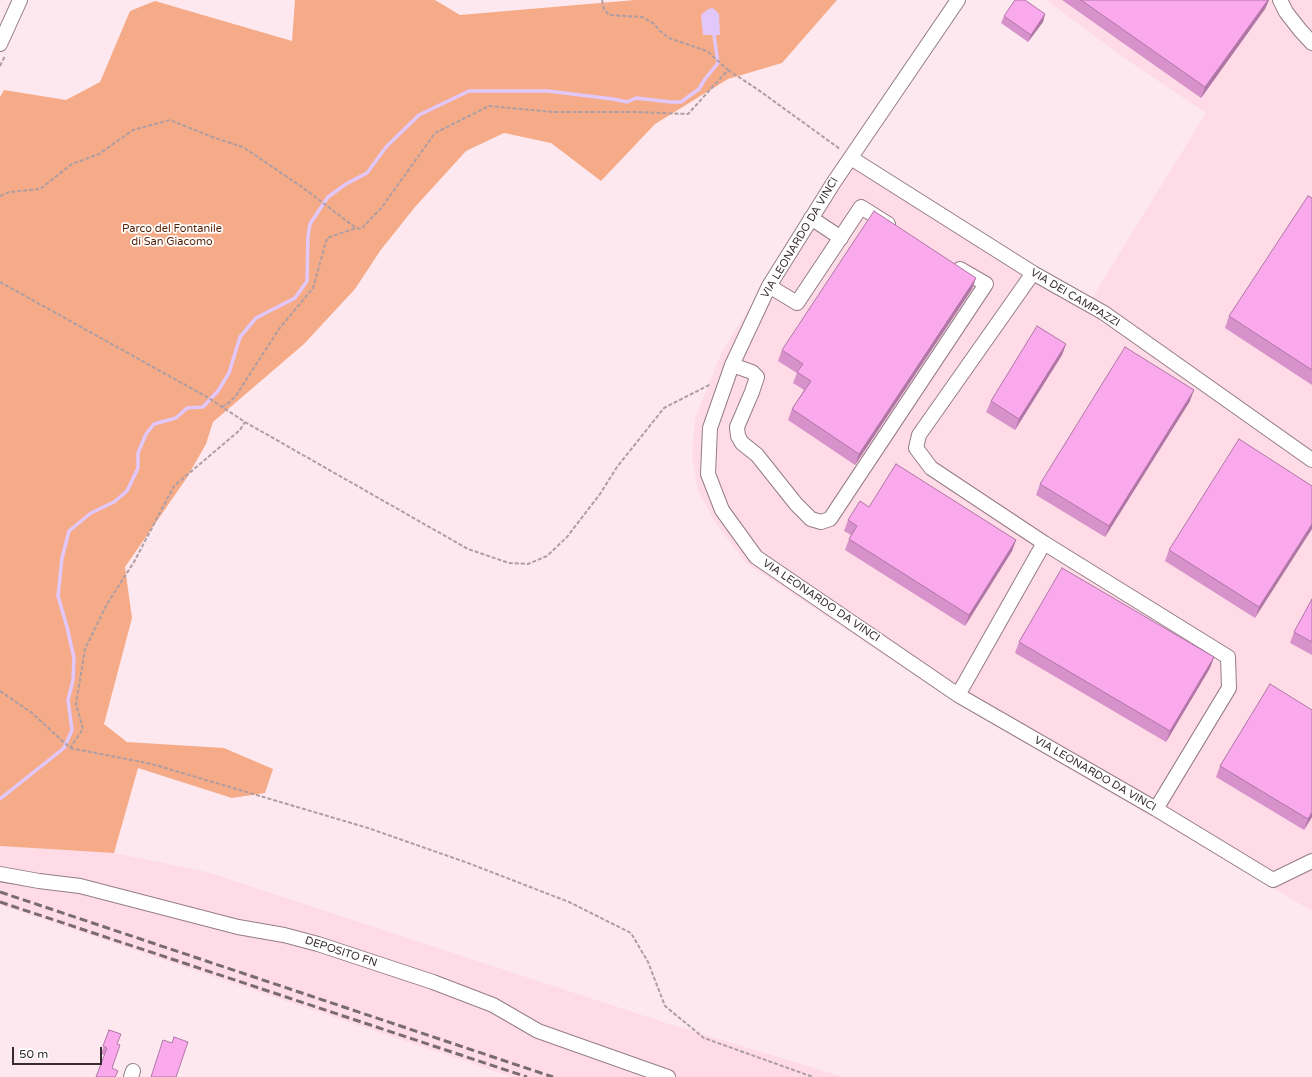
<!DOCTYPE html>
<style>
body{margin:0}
#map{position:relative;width:1312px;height:1077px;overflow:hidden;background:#fee8ef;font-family:"Varela Round",sans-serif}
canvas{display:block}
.scale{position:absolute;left:12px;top:1047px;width:90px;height:18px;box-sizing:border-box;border:2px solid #372d30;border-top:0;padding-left:5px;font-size:12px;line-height:14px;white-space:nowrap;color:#372d30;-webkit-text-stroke:3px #fff;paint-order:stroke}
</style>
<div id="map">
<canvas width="1312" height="1077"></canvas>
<div class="scale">50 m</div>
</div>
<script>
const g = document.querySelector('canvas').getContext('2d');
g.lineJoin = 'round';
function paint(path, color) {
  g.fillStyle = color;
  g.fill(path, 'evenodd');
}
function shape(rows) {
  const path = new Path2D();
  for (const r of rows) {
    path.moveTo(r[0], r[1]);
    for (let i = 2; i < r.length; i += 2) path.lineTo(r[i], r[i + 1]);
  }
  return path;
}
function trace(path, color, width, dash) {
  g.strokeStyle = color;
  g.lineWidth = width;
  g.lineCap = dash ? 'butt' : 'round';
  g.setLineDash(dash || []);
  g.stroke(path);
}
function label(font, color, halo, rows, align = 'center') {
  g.font = font + ' "Varela Round",sans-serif';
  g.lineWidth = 3.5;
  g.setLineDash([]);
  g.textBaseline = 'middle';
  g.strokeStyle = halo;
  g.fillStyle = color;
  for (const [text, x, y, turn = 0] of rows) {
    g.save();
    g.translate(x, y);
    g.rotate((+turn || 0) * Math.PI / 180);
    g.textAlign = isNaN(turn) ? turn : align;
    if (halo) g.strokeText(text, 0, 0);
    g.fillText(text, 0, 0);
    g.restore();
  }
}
paint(shape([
 [1046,0,1312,0,1312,911,947,697,746,563,715,522,698,491,692,457,695,418,722,352,843,158,1092,298,1206,113,1124,58],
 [0,846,114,853,207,872,669,1024,844,1077,512,1077,0,905]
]), '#fedbe6');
paint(shape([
 [295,0,435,0,460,15,635,0,837,0,782,63,728,79,655,124,601,181,551,143,504,133,466,151,415,207,380,251,355,289,304,344,213,422,206,444,186,479,125,567,132,618,104,724,127,742,224,748,273,769,265,793,232,798,138,768,114,853,0,846,0,97,4,90,66,100,100,82,130,11,155,1,292,41]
]), '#f5ab88');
paint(shape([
 [713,8,719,14,720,35,703,35,701,15,708,9]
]), '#e2c7fa');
trace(shape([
 [0,799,64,748,72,730,68,700,73,680,74,658,67,627,58,596,62,558,69,531,91,513,114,502,127,491,138,468,138,453,146,434,154,424,176,418,187,408,203,407,218,391,229,373,240,337,256,318,295,298,307,281,308,236,310,224,328,197,346,184,367,173,386,147,419,115,469,91,548,91,613,99,627,102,636,98,671,102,681,102,699,89,705,79,718,63,714,35]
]), '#e2c7fa', 3.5);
const minor = shape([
 [958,0,834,182,769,286,732,365,710,428,708,474,722,510,756,557,958,695,1156,809,1273,880,1312,861],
 [1280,0,1286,12,1300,30,1312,43],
 [0,44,20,0],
 [851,158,1033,273,1104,313,1312,460],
 [811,218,841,238],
 [1033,273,919,435,916,448,931,468,1044,543],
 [769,286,797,303,861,207,888,224],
 [732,365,752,372,757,377,752,392,737,427,738,436,742,443,757,455,796,504,811,519,821,522,830,519,986,284,960,269],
 [958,695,1044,543,1228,657,1229,688,1156,809],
 [0,874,39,881,80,886,238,927,284,935,318,944,433,982,493,1005,538,1031,668,1077],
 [131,1077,133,1071]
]);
trace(minor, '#957d85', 16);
trace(shape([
 [0,66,5,56],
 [728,70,757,89,840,149],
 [0,196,9,192,40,189,72,164,99,154,133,130,170,120,212,137,243,147,302,187,356,228],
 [0,282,207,397,245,422,468,549,509,563,528,564,547,556,567,537,600,494,617,467,664,408,711,384],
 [222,407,227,404,235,397,279,329,313,288,327,238,356,228,361,229,382,207,435,133,489,106,553,112,635,112,688,114,728,70,707,51,669,38,660,31,653,23,642,17,609,15,604,9,602,0],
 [0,691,32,713,70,748,83,729,76,704,85,649,107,604,134,562,174,486,240,430,245,422],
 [70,748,152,764,368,828,468,863,569,902,631,933,648,962,665,1006,704,1038,813,1077]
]), '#ae9da2', 2, [4, 2]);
trace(minor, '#fff', 14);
trace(shape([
 [0,892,553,1077],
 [0,902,527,1077]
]), '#796b6f', 3, [8, 4]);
paint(shape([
 [1062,0,1269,0,1265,9,1201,98],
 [1045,14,1043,22,1028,42,1001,23,1004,16],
 [1312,198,1312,385,1225,328,1229,316],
 [976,278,972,289,855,465,788,420,792,409,804,390,793,383,797,373,778,361,782,350],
 [1066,344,1062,355,1015,430,986,412,991,401],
 [1190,401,1105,537,1036,495,1040,484],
 [1312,486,1255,618,1165,561,1169,550],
 [869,507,1016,540,1012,551,965,626,845,550,849,539,851,535,844,531,848,520],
 [1312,599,1312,655,1290,643,1294,632],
 [1019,642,1214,657,1210,668,1166,742,1015,653],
 [1312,710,1312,817,1304,830,1216,777,1220,766],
 [109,1030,117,1044,112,1068,104,1055,101,1054]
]), '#d792cb');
paint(shape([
 [1268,0,1269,0,1265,9,1201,98,1205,87],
 [1045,14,1043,22,1028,42,1031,35],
 [976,278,972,289,855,465,859,454],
 [1066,344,1062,355,1015,430,1019,419],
 [1194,390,1190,401,1105,537,1109,526],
 [1312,524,1312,529,1255,618,1259,607],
 [1016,540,1012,551,965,626,969,615],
 [1214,657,1210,668,1166,742,1170,731],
 [1312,812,1312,817,1304,830,1308,819]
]), '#af77a5');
const building = shape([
 [1015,0,1025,0,1045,14,1031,35,1004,16,1015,0],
 [1081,0,1268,0,1205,87,1081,0],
 [1308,196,1312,198,1312,370,1229,316,1308,196],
 [874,211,976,278,859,454,792,409,811,381,797,372,803,364,782,350,874,211],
 [1037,326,1066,344,1019,419,991,401,1037,326],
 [1125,347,1194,390,1109,526,1040,484,1125,347],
 [1239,439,1312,486,1312,524,1259,607,1169,550,1239,439],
 [896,464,1016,540,969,615,849,539,857,526,848,520,860,501,869,507,896,464],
 [1062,568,1214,657,1170,731,1019,642,1062,568],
 [1312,599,1312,642,1294,632,1312,599],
 [1270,684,1312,710,1312,812,1308,819,1220,766,1270,684],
 [109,1030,121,1034,117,1044,120,1045,112,1068,118,1071,115,1077,96,1077,107,1048,103,1046,109,1030],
 [174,1037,188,1042,176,1077,151,1077,163,1040,172,1043,174,1037]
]);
paint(building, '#faaaec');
trace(building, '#af77a5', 1);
label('11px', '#561e00', '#fff', [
 ["Parco del Fontanile",172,229],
 ["di San Giacomo",172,242]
]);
label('11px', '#372d30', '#fff', [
 ["VIA LEONARDO DA VINCI",800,238,-59],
 ["VIA DEI CAMPAZZI",1075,298,31],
 ["VIA LEONARDO DA VINCI",821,601,34],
 ["VIA LEONARDO DA VINCI",1095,774,30],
 ["DEPOSITO FN",341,952,18]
]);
</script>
